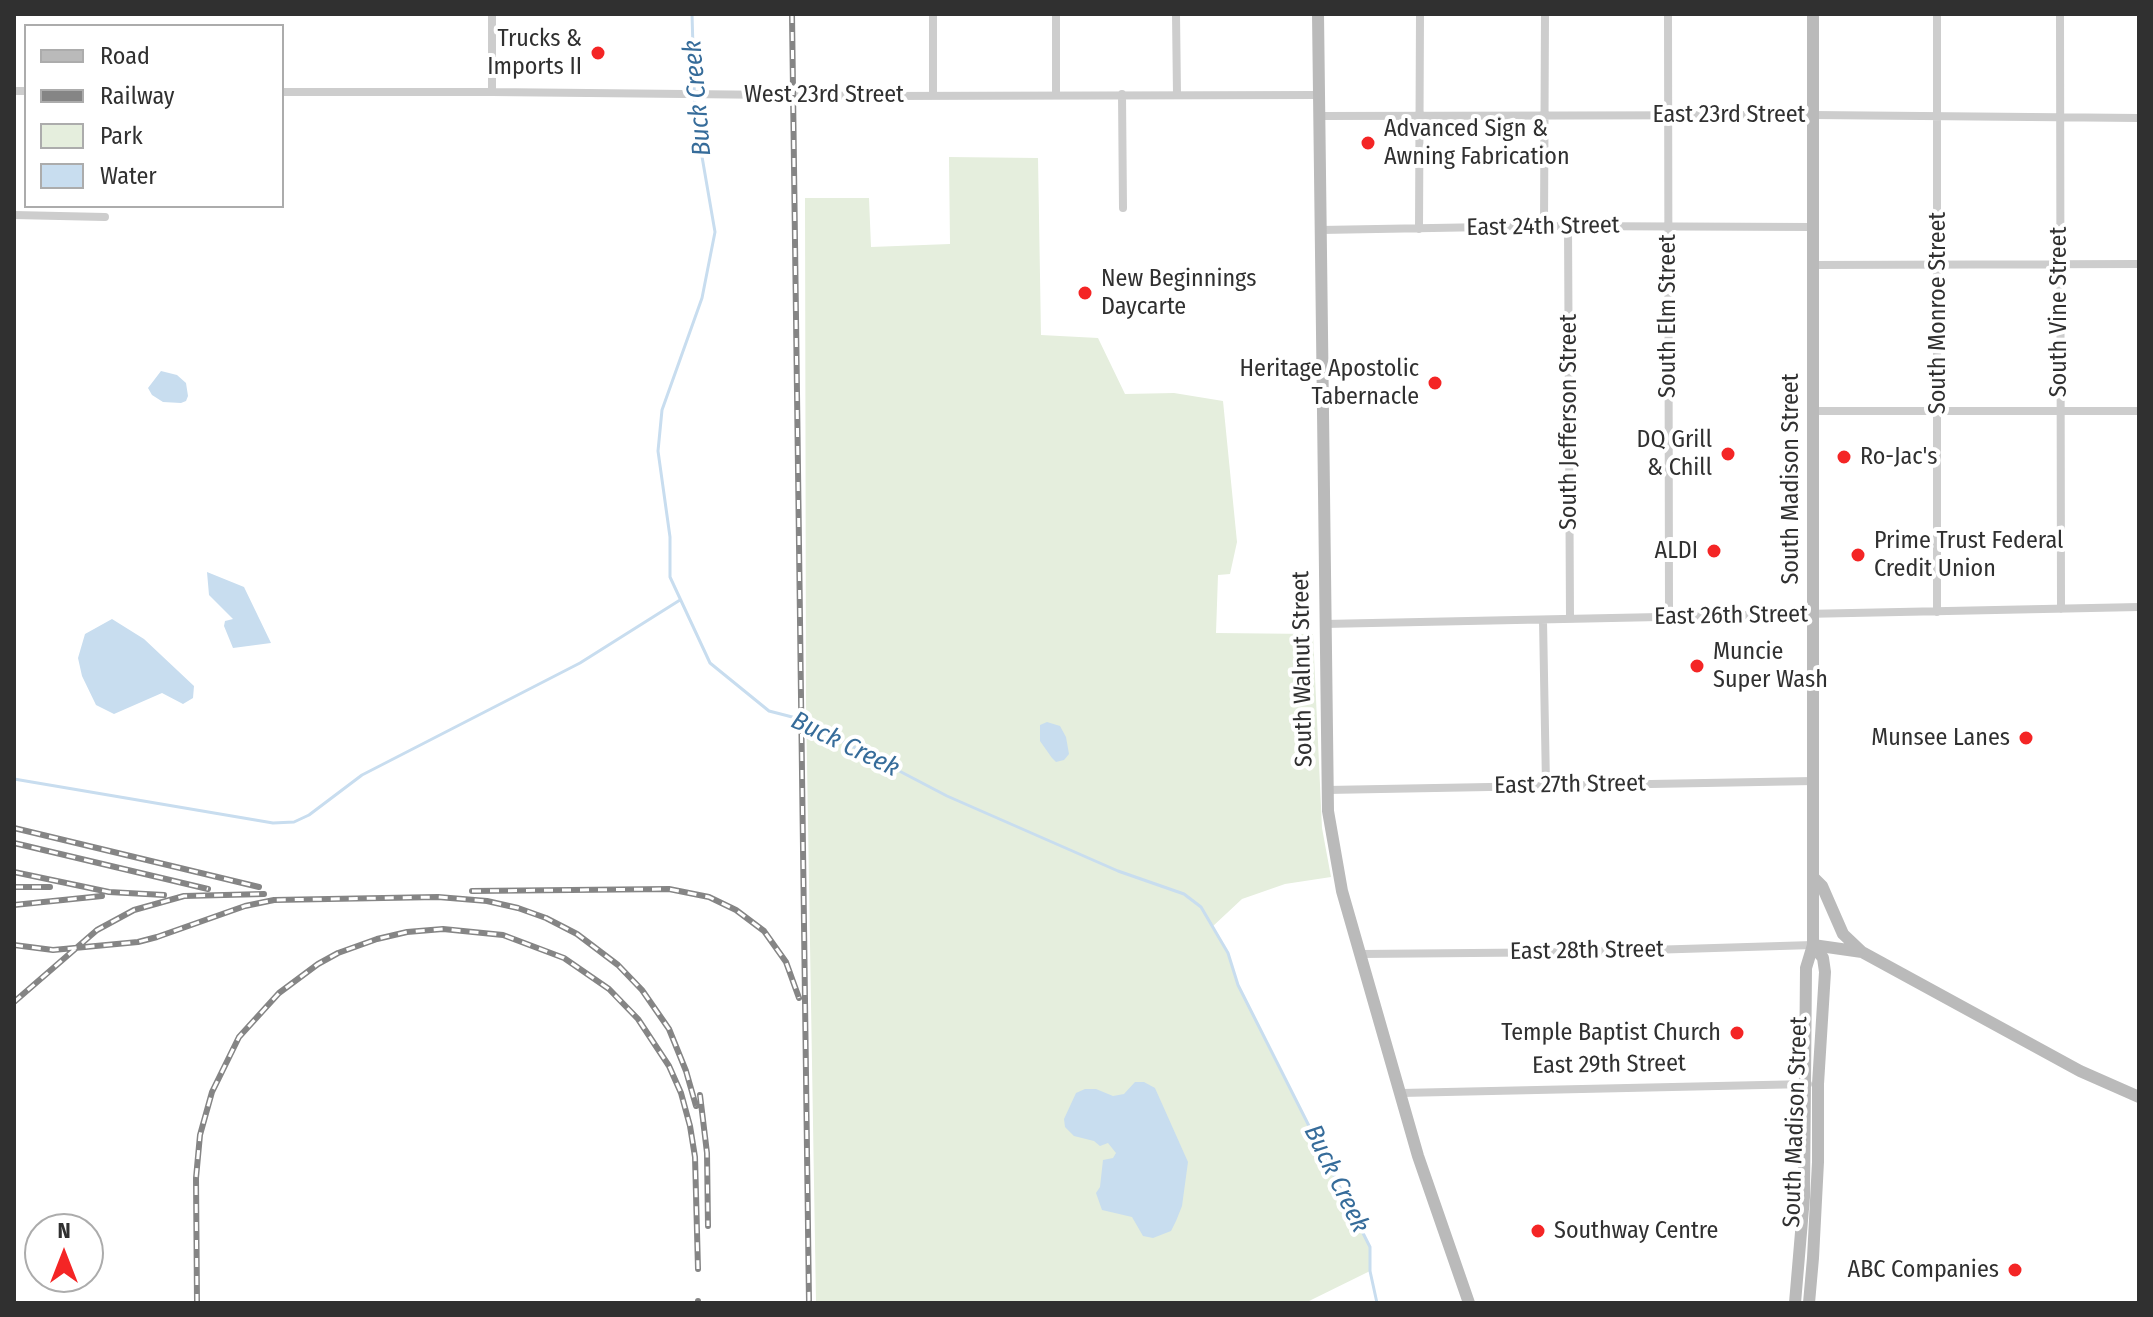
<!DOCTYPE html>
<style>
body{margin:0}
#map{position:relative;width:2153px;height:1317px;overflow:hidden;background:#fff;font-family:"Fira Sans Condensed",sans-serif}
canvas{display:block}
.frame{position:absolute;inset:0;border:16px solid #303030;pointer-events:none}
.legend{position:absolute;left:24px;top:24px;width:260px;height:184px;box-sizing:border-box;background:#fff;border:2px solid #acacac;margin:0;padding:10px 14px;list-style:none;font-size:24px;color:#303030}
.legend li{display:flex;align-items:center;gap:16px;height:40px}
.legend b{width:40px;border:2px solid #acacac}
.north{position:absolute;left:24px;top:1213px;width:80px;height:80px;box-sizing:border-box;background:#fff;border:2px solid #acacac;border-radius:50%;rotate:0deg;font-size:22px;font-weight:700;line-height:32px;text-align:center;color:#303030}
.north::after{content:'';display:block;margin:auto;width:28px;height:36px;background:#f42525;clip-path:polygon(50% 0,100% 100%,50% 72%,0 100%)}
</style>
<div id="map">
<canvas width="2153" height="1317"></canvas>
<div class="frame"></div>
<ul class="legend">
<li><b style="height:10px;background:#bababa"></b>Road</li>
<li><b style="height:10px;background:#858585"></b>Railway</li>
<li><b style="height:22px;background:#e5eedd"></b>Park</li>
<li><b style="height:22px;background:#c8ddef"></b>Water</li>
</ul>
<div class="north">N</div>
</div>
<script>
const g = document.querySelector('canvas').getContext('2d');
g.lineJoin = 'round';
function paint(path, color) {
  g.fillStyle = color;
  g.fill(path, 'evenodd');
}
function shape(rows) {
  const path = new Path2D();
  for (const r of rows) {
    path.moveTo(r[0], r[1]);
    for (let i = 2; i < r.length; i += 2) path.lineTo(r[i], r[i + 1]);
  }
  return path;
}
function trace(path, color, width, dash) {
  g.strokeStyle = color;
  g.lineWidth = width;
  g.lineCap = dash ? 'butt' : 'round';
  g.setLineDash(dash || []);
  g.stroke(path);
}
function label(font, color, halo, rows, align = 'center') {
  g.font = font + ' "Fira Sans Condensed",sans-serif';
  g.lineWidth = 8;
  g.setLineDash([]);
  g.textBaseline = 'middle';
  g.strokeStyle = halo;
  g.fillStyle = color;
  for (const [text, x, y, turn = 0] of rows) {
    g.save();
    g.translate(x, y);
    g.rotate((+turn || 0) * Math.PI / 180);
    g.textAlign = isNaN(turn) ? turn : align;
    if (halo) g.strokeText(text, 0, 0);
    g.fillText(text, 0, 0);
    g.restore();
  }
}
paint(shape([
 [949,157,1038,158,1041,335,1098,338,1125,394,1174,393,1223,401,1237,542,1230,574,1218,575,1216,633,1313,634,1322,828,1331,877,1285,884,1242,899,1212,927,1228,953,1238,985,1370,1247,1370,1271,1305,1303,816,1303,806,703,805,198,869,198,871,247,950,244]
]), '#e5eedd');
paint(shape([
 [161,371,177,375,186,383,188,396,186,401,181,403,163,402,152,395,148,388],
 [207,572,244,587,271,643,233,648,224,626,225,621,233,619,209,595],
 [112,619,144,639,194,686,193,698,183,704,162,693,114,714,96,705,82,676,78,658,85,634],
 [1047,722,1060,726,1066,737,1069,754,1064,760,1056,762,1052,758,1040,741,1040,725],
 [1135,1082,1144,1082,1155,1088,1188,1162,1182,1206,1176,1221,1171,1231,1153,1238,1143,1236,1132,1217,1102,1210,1096,1193,1100,1187,1103,1160,1113,1158,1116,1153,1108,1143,1100,1146,1094,1141,1074,1136,1065,1127,1064,1119,1076,1093,1085,1089,1096,1089,1113,1096,1124,1094]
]), '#c8ddef');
trace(shape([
 [692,14,695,116,715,232,702,298,662,410,658,451,670,537,670,577,710,663,769,711,800,719,947,796,1118,871,1184,894,1201,907,1228,953,1238,985,1370,1247,1370,1271,1377,1303],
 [14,779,273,823,294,822,309,815,362,775,580,663,680,600]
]), '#c8ddef', 3);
trace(shape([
 [492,14,492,92],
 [1176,14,1177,95],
 [1668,14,1669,617],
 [1937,14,1937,612],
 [2060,14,2061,609],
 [14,91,26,91],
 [282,92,492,92,876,96,1319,95],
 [1122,94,1123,208],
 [933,95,933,14],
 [1056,95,1056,14],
 [1320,116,1813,115,2139,118],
 [14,215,105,217],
 [1544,226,1545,14],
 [1568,226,1570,619],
 [1419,229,1420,14],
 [1321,230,1544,226,1813,227],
 [1813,265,2139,264],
 [1812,411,2139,411],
 [1543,620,1546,785],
 [1324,624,2139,607],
 [1327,790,1813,781],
 [1361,954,1583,952,1813,945],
 [1401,1093,1808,1084]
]), '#cdcdcd', 8);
trace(shape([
 [1318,14,1328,811,1342,891,1418,1156,1469,1303],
 [1813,877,1822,886,1843,934,1862,952],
 [1813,945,1862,952,2080,1071,2139,1097],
 [1795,1303,1804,1197,1806,968,1813,945,1813,14],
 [1809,1303,1813,1258,1818,1162,1818,1084,1825,972,1823,958,1813,945]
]), '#bababa', 12);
const rail = shape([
 [792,14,809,1303],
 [14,828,259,887],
 [14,843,208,889],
 [14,872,109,892,164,895],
 [14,887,50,887],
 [472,891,669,889,709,897,736,910,764,931,786,962,799,998],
 [14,905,102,896],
 [14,945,53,950,138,942,157,937,245,906,274,900,438,897,487,901,518,908,546,918,577,934,618,965,642,990,669,1029,686,1071,696,1106],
 [14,1002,97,930,134,910,184,896,264,894],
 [700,1095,707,1153,708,1226],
 [197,1303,196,1178,200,1135,212,1092,239,1037,279,993,318,964,338,953,377,939,407,932,443,929,503,935,564,958,609,989,638,1019,669,1066,681,1093,690,1126,695,1157,698,1269],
 [698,1303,698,1301]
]);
trace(rail, '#858585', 6);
trace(rail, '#fff', 3, [9]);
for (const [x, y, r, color] of [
 [598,53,8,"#f42525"],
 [1368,143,8,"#f42525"],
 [1085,293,8,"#f42525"],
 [1435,383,8,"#f42525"],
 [1728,454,8,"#f42525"],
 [1844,457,8,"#f42525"],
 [1714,551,8,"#f42525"],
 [1858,555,8,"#f42525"],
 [1697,666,8,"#f42525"],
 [2026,738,8,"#f42525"],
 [1737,1033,8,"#f42525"],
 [1538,1231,8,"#f42525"],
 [2015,1270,8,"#f42525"]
]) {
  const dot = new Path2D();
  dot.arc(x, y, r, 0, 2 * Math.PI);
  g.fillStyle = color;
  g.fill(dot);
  trace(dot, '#fff', 3);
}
label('24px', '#303030', '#fff', [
 ["Trucks &",582,39],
 ["Imports II",582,67],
 ["Advanced Sign &",1384,129,"left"],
 ["Awning Fabrication",1384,157,"left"],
 ["New Beginnings",1101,279,"left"],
 ["Daycarte",1101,307,"left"],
 ["Heritage Apostolic",1419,369],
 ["Tabernacle",1419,397],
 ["DQ Grill",1712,440],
 ["& Chill",1712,468],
 ["Ro-Jac's",1860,457,"left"],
 ["Prime Trust Federal",1874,541,"left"],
 ["Credit Union",1874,569,"left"],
 ["ALDI",1698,551],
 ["Muncie",1713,652,"left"],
 ["Super Wash",1713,680,"left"],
 ["Munsee Lanes",2010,738],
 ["Temple Baptist Church",1721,1033],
 ["Southway Centre",1554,1231,"left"],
 ["ABC Companies",1999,1270]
], 'right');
label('24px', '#303030', '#fff', [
 ["West 23rd Street",824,95],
 ["East 23rd Street",1729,115],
 ["East 24th Street",1543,227,-1],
 ["South Vine Street",2059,312,-90],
 ["South Monroe Street",1938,313,-90],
 ["South Elm Street",1668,316,-90],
 ["South Jefferson Street",1569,422,-90],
 ["South Madison Street",1791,479,-90],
 ["East 26th Street",1731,616,-1],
 ["South Walnut Street",1303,669,-91],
 ["East 27th Street",1570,785,-1],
 ["East 28th Street",1587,951,-1],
 ["East 29th Street",1609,1065,-1],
 ["South Madison Street",1796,1122,-88]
]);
label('italic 26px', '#366c9a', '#fff', [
 ["Buck Creek",698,98,-95],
 ["Buck Creek",845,745,26],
 ["Buck Creek",1336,1179,64]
]);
</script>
